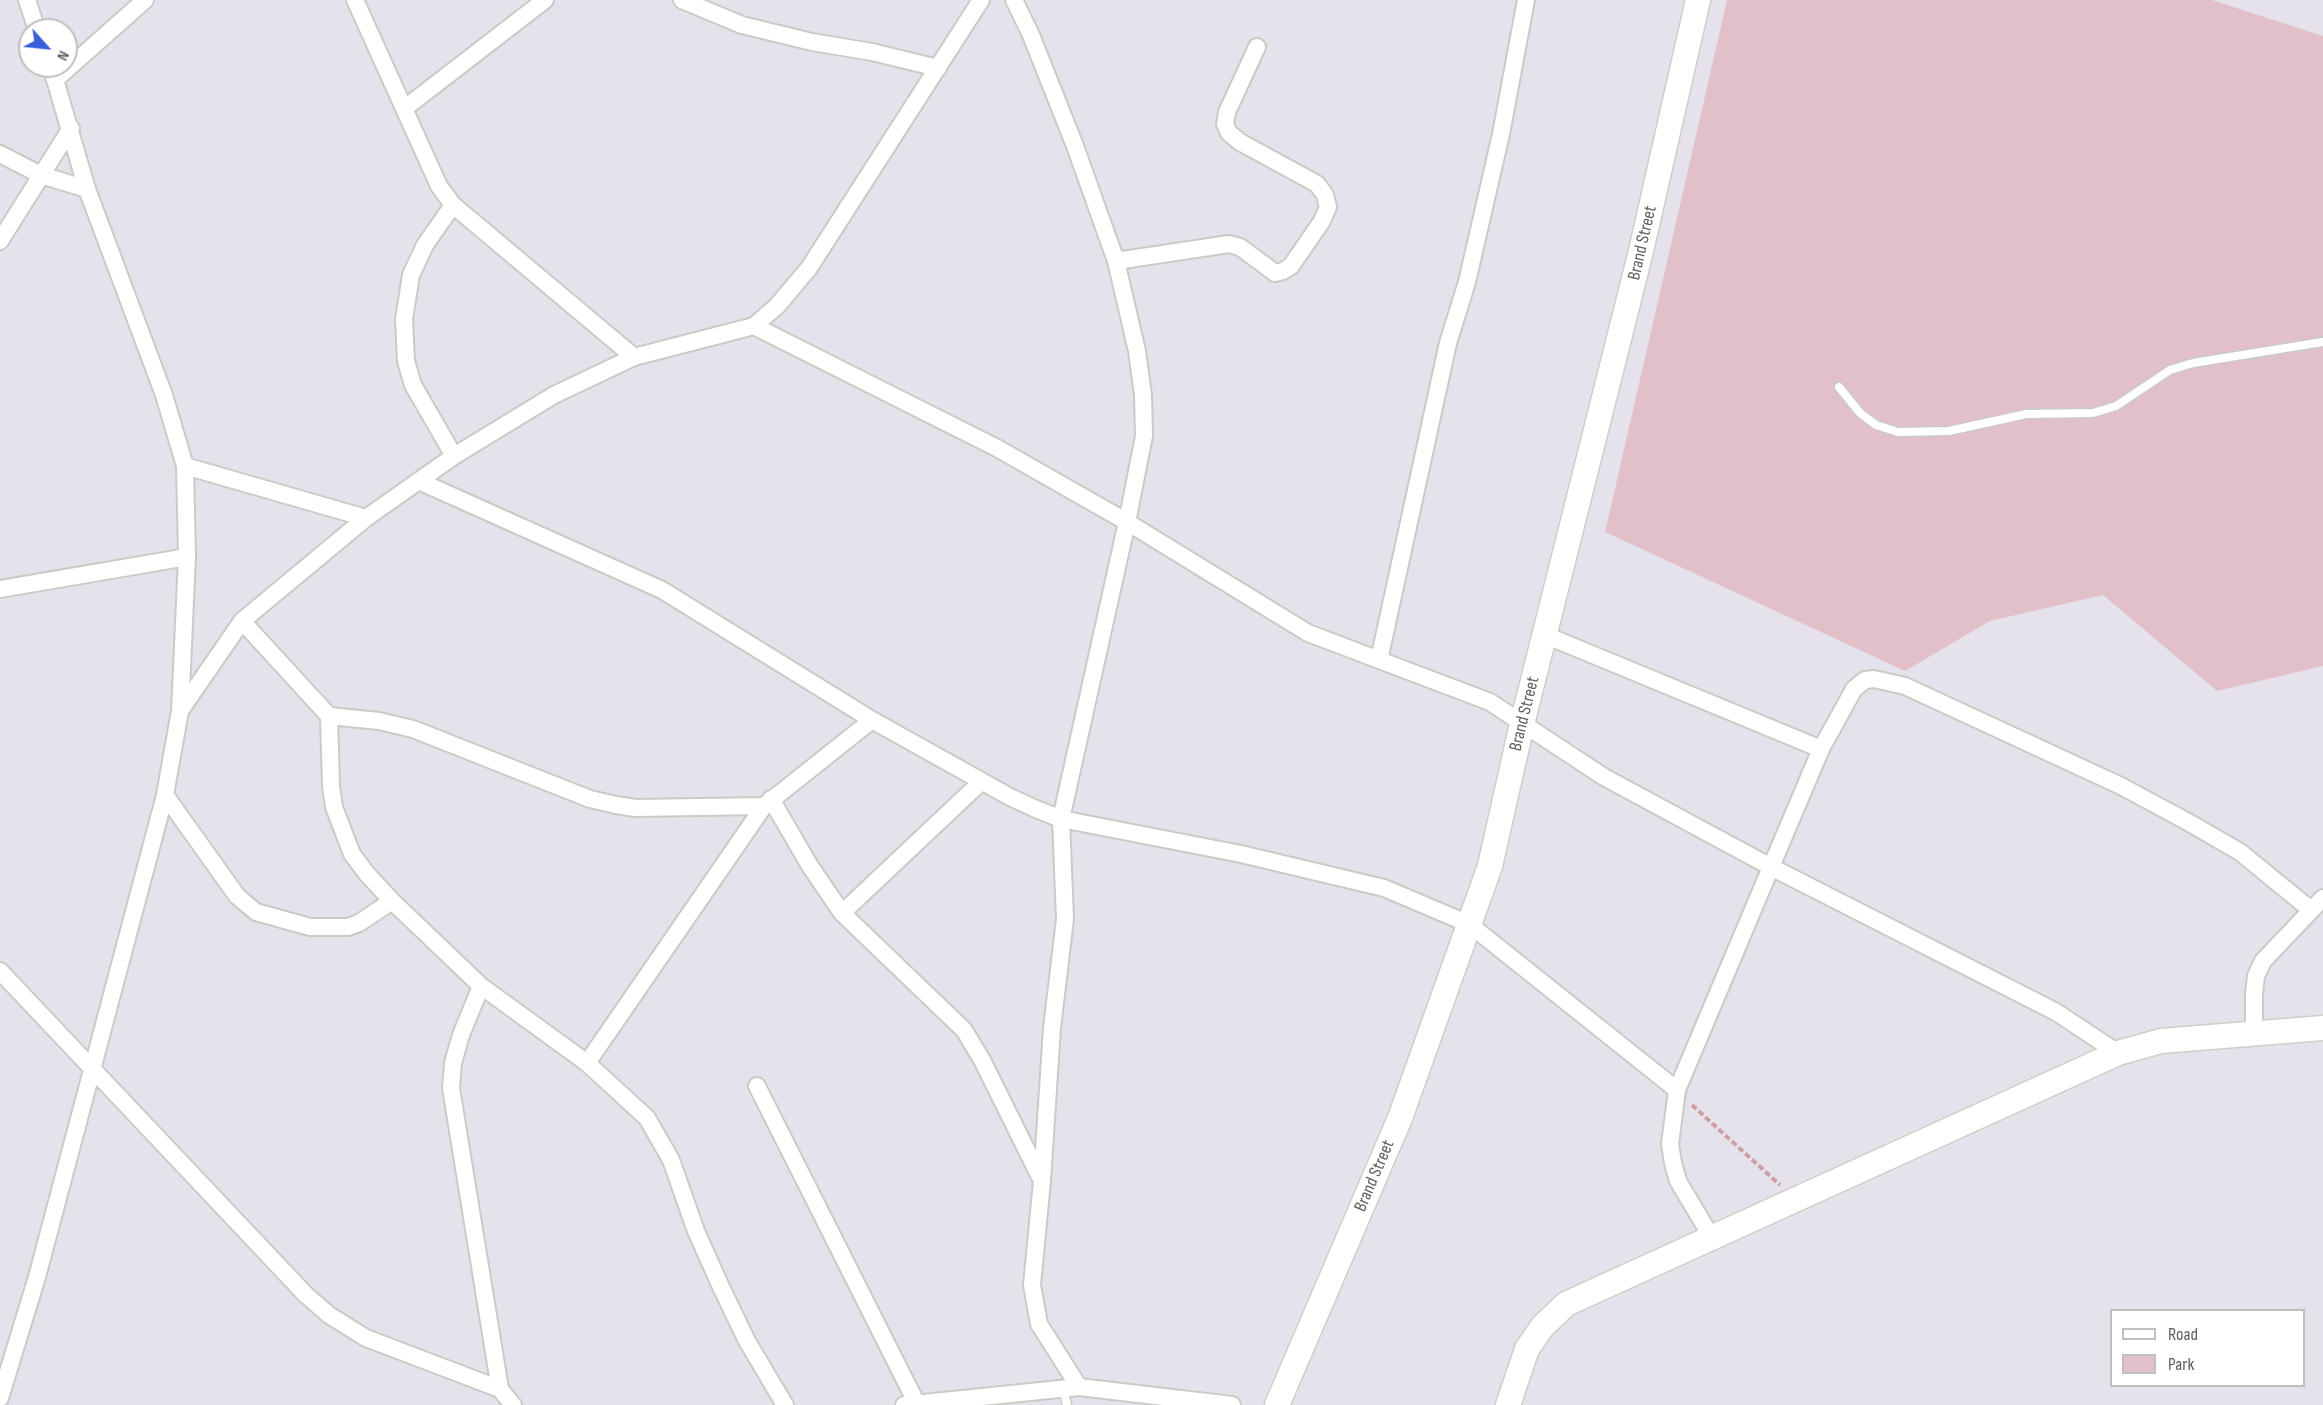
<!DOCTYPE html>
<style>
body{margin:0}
#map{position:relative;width:2323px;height:1405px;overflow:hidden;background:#e6e2ec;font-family:"Sofia Sans Condensed",sans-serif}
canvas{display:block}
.legend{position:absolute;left:2110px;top:1309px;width:195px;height:78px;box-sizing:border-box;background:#fff;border:2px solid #bfc0bd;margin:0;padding:8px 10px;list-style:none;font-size:18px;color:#60615a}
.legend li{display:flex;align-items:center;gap:12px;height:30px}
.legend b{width:30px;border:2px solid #bfc0bd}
.north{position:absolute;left:18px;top:18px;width:60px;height:60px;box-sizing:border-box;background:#fff;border:2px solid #bfc0bd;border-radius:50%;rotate:117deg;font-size:16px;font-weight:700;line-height:24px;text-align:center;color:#60615a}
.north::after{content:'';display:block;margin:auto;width:21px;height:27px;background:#3860db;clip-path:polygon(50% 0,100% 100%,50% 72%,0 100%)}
</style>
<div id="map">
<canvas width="2323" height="1405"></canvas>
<ul class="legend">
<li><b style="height:8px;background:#fff"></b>Road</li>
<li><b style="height:16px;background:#e2c0ca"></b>Park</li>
</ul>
<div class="north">N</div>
</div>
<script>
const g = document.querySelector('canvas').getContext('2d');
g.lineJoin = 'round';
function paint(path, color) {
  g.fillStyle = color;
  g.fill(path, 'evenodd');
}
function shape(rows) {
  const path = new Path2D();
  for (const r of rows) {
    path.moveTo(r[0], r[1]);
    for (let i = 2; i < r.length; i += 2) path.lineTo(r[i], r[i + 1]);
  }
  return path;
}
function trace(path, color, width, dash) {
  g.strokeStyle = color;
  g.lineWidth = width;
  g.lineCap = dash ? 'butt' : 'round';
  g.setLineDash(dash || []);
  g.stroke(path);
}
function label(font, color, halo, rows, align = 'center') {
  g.font = font + ' "Sofia Sans Condensed",sans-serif';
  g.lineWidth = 5;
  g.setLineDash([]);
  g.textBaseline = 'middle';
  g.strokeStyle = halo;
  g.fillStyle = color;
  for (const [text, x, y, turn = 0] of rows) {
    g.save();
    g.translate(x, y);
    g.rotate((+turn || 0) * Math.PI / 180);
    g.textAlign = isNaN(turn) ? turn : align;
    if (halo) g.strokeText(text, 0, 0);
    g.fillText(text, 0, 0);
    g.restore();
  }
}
paint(shape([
 [1727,0,2212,0,2323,36,2323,666,2217,691,2103,595,1990,621,1905,671,1605,532]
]), '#e2c0ca');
const lane = shape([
 [1839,387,1860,413,1876,425,1898,432,1949,431,2026,414,2093,413,2116,406,2170,370,2193,363,2323,342],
 [1063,1388,1067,1405]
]);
const street = shape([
 [27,0,37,30],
 [355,0,439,186,453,205,634,357],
 [682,0,742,25,812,42,872,52,938,68],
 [1014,0,1031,35,1075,146,1116,261,1137,351,1143,395,1144,436,1127,522,1061,819,1065,919,1052,1028,1042,1181,1032,1285,1039,1324,1079,1387],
 [56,79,145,0],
 [405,108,545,0],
 [0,154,41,175,87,189],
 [453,205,425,245,411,275,404,319,406,361,413,385,454,456],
 [0,241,71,128],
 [1116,261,1229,244,1240,247,1275,273,1283,271,1291,266,1322,221,1328,207,1325,195,1317,184,1240,142,1229,133,1225,124,1227,112,1257,47],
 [754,326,997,448,1127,522,1308,633,1490,702,1604,777,1771,867,1821,749],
 [185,466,366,518],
 [421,482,662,590,872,720,1010,797,1036,809,1061,819,1241,854,1384,888,1469,924,1677,1090,1670,1144,1673,1163,1678,1181,1712,1238],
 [0,589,187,557],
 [242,621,329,716,331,786,334,807,352,854,367,874,392,901,481,986,461,1035,453,1063,451,1088,500,1389],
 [1545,635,1821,749,1854,689,1865,680,1874,679,1905,686,2121,786,2188,822,2240,852,2311,910],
 [1379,660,1448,343,1467,282,1501,134,1526,0],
 [182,708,242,621,366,518,454,456,554,395,634,357,754,326,777,306,809,268,981,0],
 [329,716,379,721,413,729,590,799,616,805,635,808,764,806],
 [165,795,237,896,256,912,310,927,348,927,359,923,392,901],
 [771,799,810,866,842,913,964,1030,982,1060,1042,1181],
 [842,913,981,782],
 [0,971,306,1295,329,1315,366,1338,500,1389,513,1405],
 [481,986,587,1063,647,1118,671,1160,696,1231,721,1287,747,1341,785,1405],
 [2254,1033,2254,994,2256,976,2263,961,2323,898],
 [587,1063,764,806,872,720],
 [757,1086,917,1404],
 [1677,1090,1771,867,2056,1012,2118,1053],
 [0,1398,37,1277,165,795,180,711,187,557,185,466,164,395,87,189,51,66],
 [904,1405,1079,1387,1232,1405]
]);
const secondary = shape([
 [1277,1405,1400,1118,1490,866,1522,724,1641,251,1698,0],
 [1508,1405,1527,1349,1542,1327,1566,1304,2118,1053,2161,1041,2323,1028]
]);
trace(lane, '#cacbc5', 11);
trace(street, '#cacbc5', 20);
trace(secondary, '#cdcfc7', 27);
trace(shape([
 [1692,1105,1780,1185]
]), '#cda1a4', 4, [6, 3]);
trace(lane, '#fff', 8);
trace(street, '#fff', 16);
trace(secondary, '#fff', 24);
label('18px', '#60615a', '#fff', [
 ["Brand Street",1643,243,-77],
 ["Brand Street",1525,714,-76],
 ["Brand Street",1375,1176,-67]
]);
</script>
